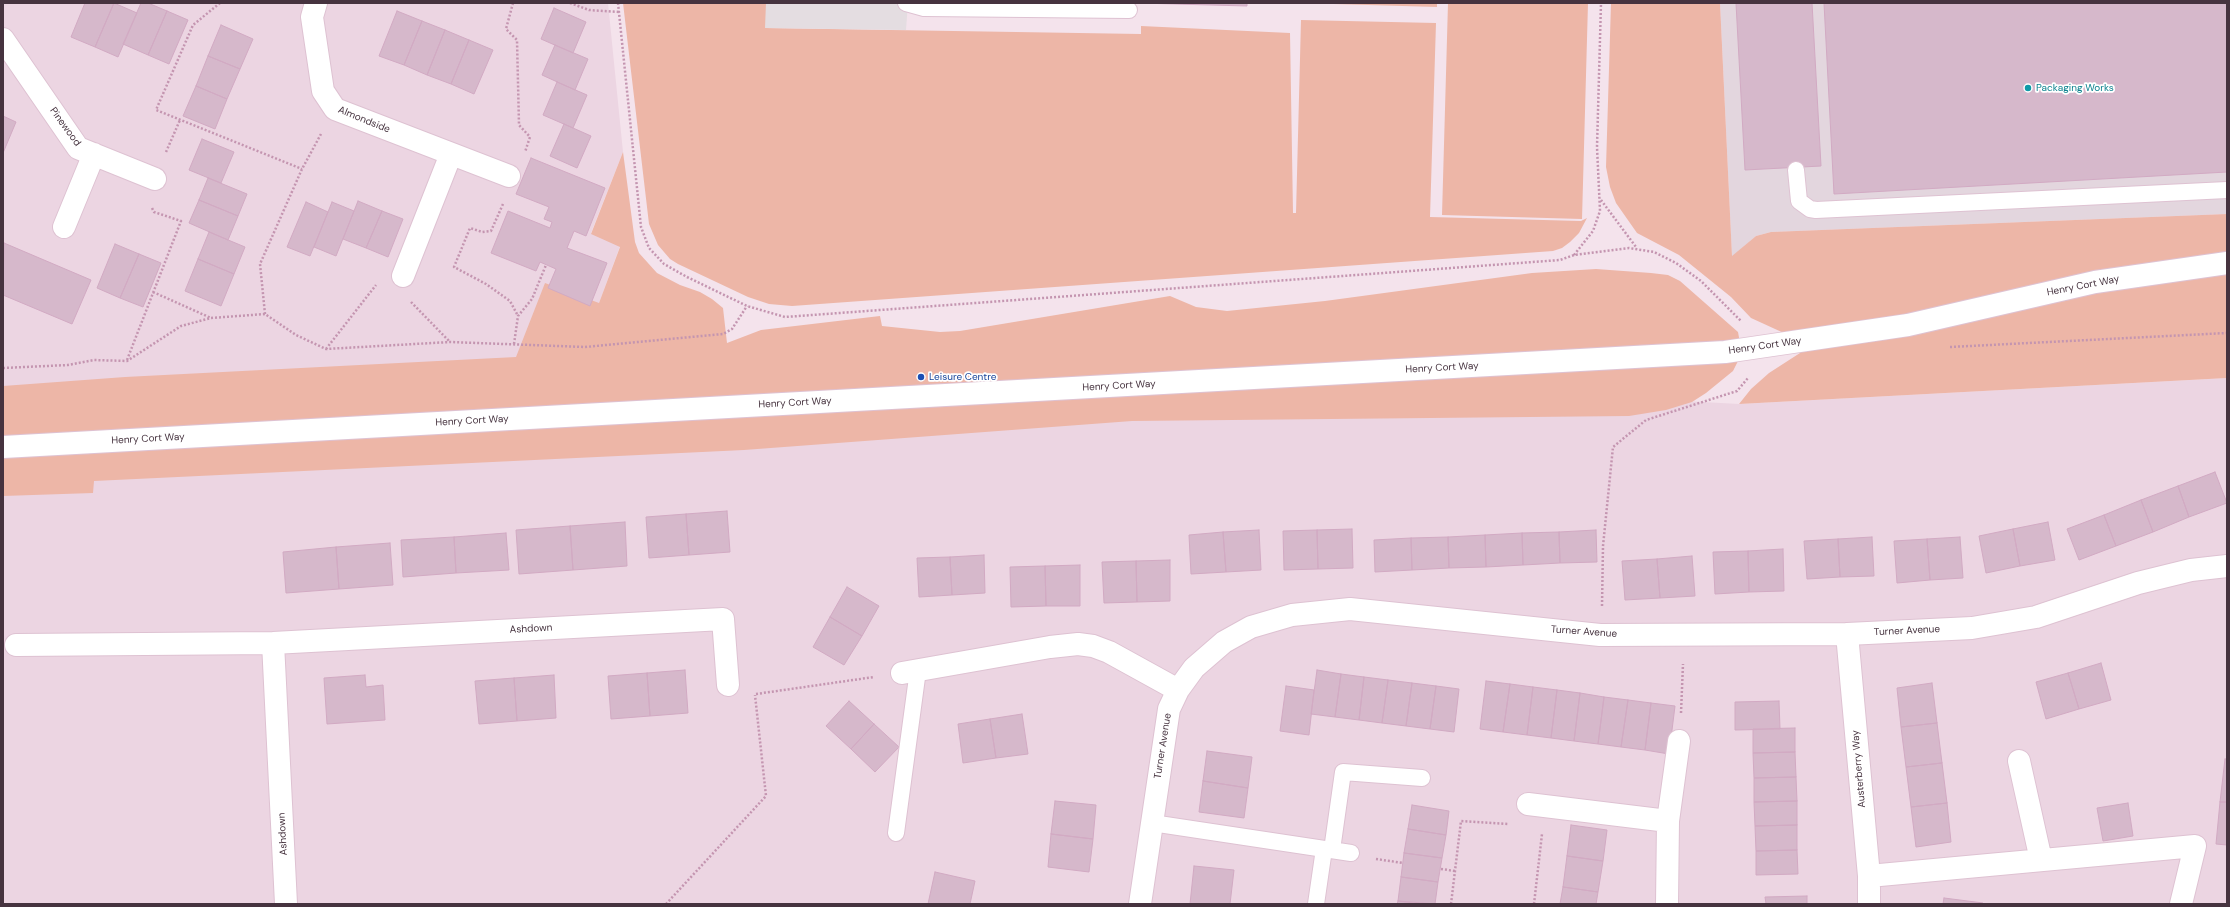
<!DOCTYPE html>
<style>
body{margin:0}
#map{position:relative;width:2230px;height:907px;overflow:hidden;background:#f4e3ec;font-family:"DM Sans",sans-serif}
canvas{display:block}
.frame{position:absolute;inset:0;border:4px solid #46333f;pointer-events:none}
</style>
<div id="map">
<canvas width="2230" height="907"></canvas>
<div class="frame"></div>
</div>
<script>
const g = document.querySelector('canvas').getContext('2d');
g.lineJoin = 'round';
function paint(path, color) {
  g.fillStyle = color;
  g.fill(path, 'evenodd');
}
function shape(rows) {
  const path = new Path2D();
  for (const r of rows) {
    path.moveTo(r[0], r[1]);
    for (let i = 2; i < r.length; i += 2) path.lineTo(r[i], r[i + 1]);
  }
  return path;
}
function trace(path, color, width, dash) {
  g.strokeStyle = color;
  g.lineWidth = width;
  g.lineCap = dash ? 'butt' : 'round';
  g.setLineDash(dash || []);
  g.stroke(path);
}
function label(font, color, halo, rows, align = 'center') {
  g.font = font + ' "DM Sans",sans-serif';
  g.lineWidth = 3.5;
  g.setLineDash([]);
  g.textBaseline = 'middle';
  g.strokeStyle = halo;
  g.fillStyle = color;
  for (const [text, x, y, turn = 0] of rows) {
    g.save();
    g.translate(x, y);
    g.rotate((+turn || 0) * Math.PI / 180);
    g.textAlign = isNaN(turn) ? turn : align;
    if (halo) g.strokeText(text, 0, 0);
    g.fillText(text, 0, 0);
    g.restore();
  }
}
paint(shape([
 [3,3,608,3,623,152,591,233,620,246,599,303,736,351,1176,373,1739,404,2227,378,2227,904,3,904]
]), '#ecd5e2');
paint(shape([
 [1720,3,2227,3,2227,214,1771,232,1756,236,1732,257]
]), '#e3d6de');
paint(shape([
 [623,3,766,3,766,28,1141,34,1141,26,1290,33,1293,213,1296,213,1301,20,1436,23,1430,217,1581,221,1587,218,1579,233,1570,242,1562,248,1553,251,792,306,769,304,748,297,678,264,670,259,658,245,649,224],
 [1299,3,1437,3,1437,7],
 [1448,3,1588,3,1582,219,1442,215],
 [1611,3,1720,3,1732,256,1756,236,1771,232,2227,214,2227,378,1739,404,1751,389,1769,373,1800,353,1806,339,1786,334,1751,318,1731,297,1679,255,1637,233,1616,203,1610,187,1606,167],
 [623,152,635,242,639,253,657,273,680,285,700,292,712,299,723,308,727,343,761,330,880,316,882,326,940,332,960,331,1170,296,1196,307,1227,311,1325,301,1532,273,1596,269,1651,273,1668,275,1680,281,1738,332,1740,343,1739,359,1733,371,1706,393,1692,402,1666,410,1629,416,1132,421,744,450,94,481,93,493,3,496,3,386,125,377,516,357,545,283,599,303,620,247,591,234]
]), '#edb6a7');
paint(shape([
 [766,3,908,3,906,30,765,28]
]), '#e4dde1');
const building = shape([
 [85,3,114,3,95,47,71,37,85,3],
 [114,3,137,13,118,57,95,47,114,3],
 [141,3,148,3,167,11,148,55,123,44,141,3],
 [1139,3,1247,3,1247,6,1139,3],
 [1736,3,1812,3,1821,166,1745,170,1736,3],
 [1824,3,2227,3,2227,172,1834,194,1824,3],
 [554,8,586,22,573,53,541,39,554,8],
 [167,11,188,20,169,64,148,55,167,11],
 [397,11,422,21,404,65,379,56,397,11],
 [422,21,445,30,427,75,404,65,422,21],
 [221,25,253,39,240,69,208,56,221,25],
 [445,30,469,40,451,84,427,75,445,30],
 [469,40,493,50,474,94,451,84,469,40],
 [555,45,588,59,575,90,542,75,555,45],
 [208,56,240,69,227,99,196,86,208,56],
 [557,82,587,95,573,128,543,115,557,82],
 [196,86,227,99,215,129,183,116,196,86],
 [3,116,16,122,3,153,3,116],
 [564,124,591,136,577,168,550,156,564,124],
 [202,139,234,152,221,183,189,170,202,139],
 [531,158,605,188,586,236,574,231,567,248,607,263,590,306,548,288,556,269,540,262,536,271,491,253,508,211,550,228,552,222,544,219,549,207,516,194,531,158],
 [208,178,247,194,238,216,199,200,208,178],
 [199,200,238,216,228,240,189,223,199,200],
 [358,201,382,211,366,248,343,239,358,201],
 [306,202,328,212,310,256,287,247,306,202],
 [332,202,354,211,336,256,314,247,332,202],
 [382,211,403,219,388,257,366,248,382,211],
 [209,232,245,247,234,274,198,259,209,232],
 [4,243,91,280,72,324,3,295,4,243],
 [115,244,139,254,120,298,97,288,115,244],
 [139,254,161,263,143,307,120,298,139,254],
 [198,259,234,274,221,306,185,291,198,259],
 [2215,472,2227,503,2189,517,2178,486,2215,472],
 [2178,486,2189,517,2153,532,2141,500,2178,486],
 [2141,500,2153,532,2116,546,2104,515,2141,500],
 [727,511,730,552,689,555,686,514,727,511],
 [686,514,689,555,649,558,646,517,686,514],
 [2104,515,2116,546,2079,560,2067,529,2104,515],
 [625,522,627,566,573,570,570,526,625,522],
 [2048,522,2055,560,2020,566,2013,529,2048,522],
 [570,526,573,570,519,574,516,530,570,526],
 [1352,529,1353,568,1318,569,1317,530,1352,529],
 [2013,529,2020,566,1986,573,1979,536,2013,529],
 [1259,530,1261,570,1226,572,1223,532,1259,530],
 [1317,530,1318,569,1284,570,1283,531,1317,530],
 [1596,530,1597,562,1560,563,1559,532,1596,530],
 [1223,532,1226,572,1191,574,1189,535,1223,532],
 [1559,532,1560,563,1523,565,1522,533,1559,532],
 [506,533,509,570,456,573,454,537,506,533],
 [1522,533,1523,565,1486,567,1485,535,1522,533],
 [1485,535,1486,567,1449,568,1448,537,1485,535],
 [454,537,456,573,403,577,401,540,454,537],
 [1448,537,1449,568,1412,570,1411,538,1448,537],
 [1872,537,1874,576,1840,577,1838,539,1872,537],
 [1960,537,1963,578,1930,580,1927,539,1960,537],
 [1411,538,1412,570,1375,572,1374,540,1411,538],
 [1838,539,1840,577,1807,579,1804,541,1838,539],
 [1927,539,1930,580,1897,583,1894,541,1927,539],
 [390,543,393,585,339,589,336,547,390,543],
 [336,547,339,589,286,593,283,552,336,547],
 [1783,549,1784,591,1749,592,1748,551,1783,549],
 [1748,551,1749,592,1715,594,1713,552,1748,551],
 [984,555,985,593,952,595,950,557,984,555],
 [1692,556,1695,596,1660,598,1657,559,1692,556],
 [950,557,952,595,919,597,917,558,950,557],
 [1657,559,1660,598,1625,600,1622,561,1657,559],
 [1170,560,1170,601,1137,602,1136,561,1170,560],
 [1136,561,1137,602,1104,603,1102,562,1136,561],
 [1080,565,1080,606,1046,606,1045,566,1080,565],
 [1045,566,1046,606,1011,607,1010,567,1045,566],
 [847,587,879,606,862,636,830,617,847,587],
 [830,617,862,636,844,665,813,647,830,617],
 [2101,663,2111,700,2079,709,2068,673,2101,663],
 [685,670,688,713,650,716,647,673,685,670],
 [1317,670,1341,674,1335,717,1311,714,1317,670],
 [647,673,650,716,611,719,608,676,647,673],
 [2068,673,2079,709,2046,719,2036,682,2068,673],
 [1341,674,1364,677,1359,720,1335,717,1341,674],
 [365,675,366,687,383,685,385,720,327,724,324,678,365,675],
 [554,675,556,718,517,721,514,678,554,675],
 [1364,677,1388,680,1382,723,1359,720,1364,677],
 [514,678,517,721,479,724,475,681,514,678],
 [1388,680,1412,683,1406,726,1382,723,1388,680],
 [1486,681,1510,684,1503,732,1480,729,1486,681],
 [1412,683,1436,686,1430,729,1406,726,1412,683],
 [1932,683,1937,723,1901,727,1897,688,1932,683],
 [1510,684,1533,687,1527,735,1503,732,1510,684],
 [1286,686,1314,690,1309,735,1280,731,1286,686],
 [1436,686,1459,689,1454,732,1430,729,1436,686],
 [1533,687,1557,690,1551,738,1527,735,1533,687],
 [1557,690,1580,693,1574,741,1551,738,1557,690],
 [1580,693,1604,697,1598,744,1574,741,1580,693],
 [1604,697,1628,700,1621,747,1598,744,1604,697],
 [1628,700,1651,703,1645,750,1621,747,1628,700],
 [849,701,874,724,851,749,826,726,849,701],
 [1779,701,1780,729,1735,730,1735,702,1779,701],
 [1651,703,1675,706,1669,754,1645,750,1651,703],
 [1022,714,1028,754,996,758,990,719,1022,714],
 [990,719,996,758,963,763,958,724,990,719],
 [1937,723,1942,763,1906,767,1901,727,1937,723],
 [874,724,899,747,875,772,851,749,874,724],
 [1795,728,1795,752,1753,753,1753,729,1795,728],
 [1207,751,1252,757,1248,788,1203,781,1207,751],
 [1795,752,1796,777,1754,778,1753,753,1795,752],
 [2225,759,2227,759,2227,802,2220,802,2225,759],
 [1942,763,1947,803,1911,807,1906,767,1942,763],
 [1796,777,1797,801,1754,802,1754,778,1796,777],
 [1203,781,1248,788,1244,818,1199,812,1203,781],
 [1055,801,1096,805,1093,839,1051,834,1055,801],
 [1797,801,1797,825,1755,826,1754,802,1797,801],
 [2220,802,2227,802,2227,845,2216,844,2220,802],
 [1947,803,1951,842,1916,847,1911,807,1947,803],
 [2128,803,2133,836,2103,841,2097,808,2128,803],
 [1412,805,1449,811,1446,835,1408,829,1412,805],
 [1571,825,1607,830,1603,861,1567,856,1571,825],
 [1797,825,1797,850,1756,851,1755,826,1797,825],
 [1408,829,1446,835,1442,858,1404,853,1408,829],
 [1051,834,1093,839,1089,872,1048,867,1051,834],
 [1797,850,1798,874,1756,875,1756,851,1797,850],
 [1404,853,1442,858,1438,882,1401,877,1404,853],
 [1567,856,1603,861,1598,892,1563,887,1567,856],
 [1194,866,1234,870,1230,904,1190,904,1194,866],
 [935,872,975,881,970,904,928,904,935,872],
 [1401,877,1438,882,1435,904,1398,901,1401,877],
 [1563,887,1598,892,1596,904,1560,904,1563,887],
 [1807,896,1807,904,1766,904,1765,897,1807,896],
 [1944,898,1983,903,1983,904,1943,904,1944,898],
 [1398,901,1421,904,1397,904,1398,901]
]);
paint(building, '#d6b8cb');
trace(building, '#d2aac3', 1);
const lane = shape([
 [906,3,924,8,1129,10],
 [1796,170,1799,201,1810,209,1816,210,2227,190],
 [1152,823,1351,853],
 [896,833,918,670],
 [1332,850,1343,772,1422,778],
 [1316,904,1324,849]
]);
const street = shape([
 [316,3,312,17,323,91,335,109,509,176],
 [3,39,78,148,155,179],
 [64,227,94,154],
 [403,276,451,154],
 [3,447,1725,352,1908,325,2095,282,2227,263],
 [1847,634,1869,876,1869,904],
 [273,643,286,904],
 [16,645,273,643,723,619,728,685],
 [902,673,1050,647,1078,644,1093,646,1109,652,1178,690],
 [2019,761,2041,860],
 [1528,804,1668,821],
 [1869,876,2195,846,2181,904],
 [1140,904,1169,709,1178,690,1194,668,1224,642,1251,627,1292,615,1350,609,1600,635,1847,634,1972,628,2036,617,2138,583,2191,570,2227,566],
 [1667,904,1668,821,1679,741]
]);
trace(lane, '#dec2d2', 18);
trace(street, '#dec2d2', 24);
trace(shape([
 [220,3,193,25,156,110,302,169],
 [513,3,506,29,517,40,519,125,530,137,525,152],
 [570,3,589,10,619,12],
 [618,3,641,227,649,248,664,264,687,277,747,306,785,317,1560,260,1574,255,1629,248,1654,252,1676,263,1701,281,1741,321],
 [166,152,180,120],
 [1601,200,1636,247],
 [503,204,491,231,482,232,470,228,454,267,486,284,510,301,518,316],
 [1574,255,1593,231,1600,211,1597,147,1601,3],
 [153,292,211,318],
 [411,302,450,342],
 [265,314,260,264,302,169,321,134],
 [514,344,518,316,532,299,546,265],
 [1950,347,2227,333],
 [326,349,376,285],
 [127,360,181,221,154,212,152,208],
 [3,368,68,365,94,360,127,361,181,326,211,318,265,314,296,335,326,349,450,342,585,347,723,334,732,329,747,306],
 [1602,606,1603,546,1613,447,1646,420,1737,391,1748,378],
 [756,694,874,677],
 [1681,713,1683,664],
 [1376,859,1403,863],
 [1441,869,1455,871],
 [666,904,766,796,755,695],
 [1451,904,1461,821,1508,824],
 [1534,904,1542,834]
]), '#c495b0', 2.5, [2, 2]);
trace(lane, '#fff', 16);
trace(street, '#fff', 22);
for (const [x, y, r, color] of [
 [2028,88,4,"#0f9aa8"],
 [921,377,4,"#1a4fb4"]
]) {
  const dot = new Path2D();
  dot.arc(x, y, r, 0, 2 * Math.PI);
  g.fillStyle = color;
  g.fill(dot);
  trace(dot, '#fff', 1.5);
}
label('10px', '#0d838f', '#fff', [
 ["Packaging Works",2036,88]
], 'left');
label('10px', '#46333f', '#fff', [
 ["Almondside",364,120,22],
 ["Pinewood",65,127,54],
 ["Henry Cort Way",2083,286,-11],
 ["Henry Cort Way",1765,346,-8],
 ["Henry Cort Way",1442,368,-3],
 ["Henry Cort Way",1119,386,-3],
 ["Henry Cort Way",795,403,-3],
 ["Henry Cort Way",472,421,-3],
 ["Henry Cort Way",148,439,-3],
 ["Ashdown",531,629,-3],
 ["Turner Avenue",1907,631,-3],
 ["Turner Avenue",1584,632,4],
 ["Turner Avenue",1163,746,-81],
 ["Austerberry Way",1859,769,-95],
 ["Ashdown",283,834,-93]
]);
label('10px', '#164399', '#fff', [
 ["Leisure Centre",929,377]
], 'left');
</script>
